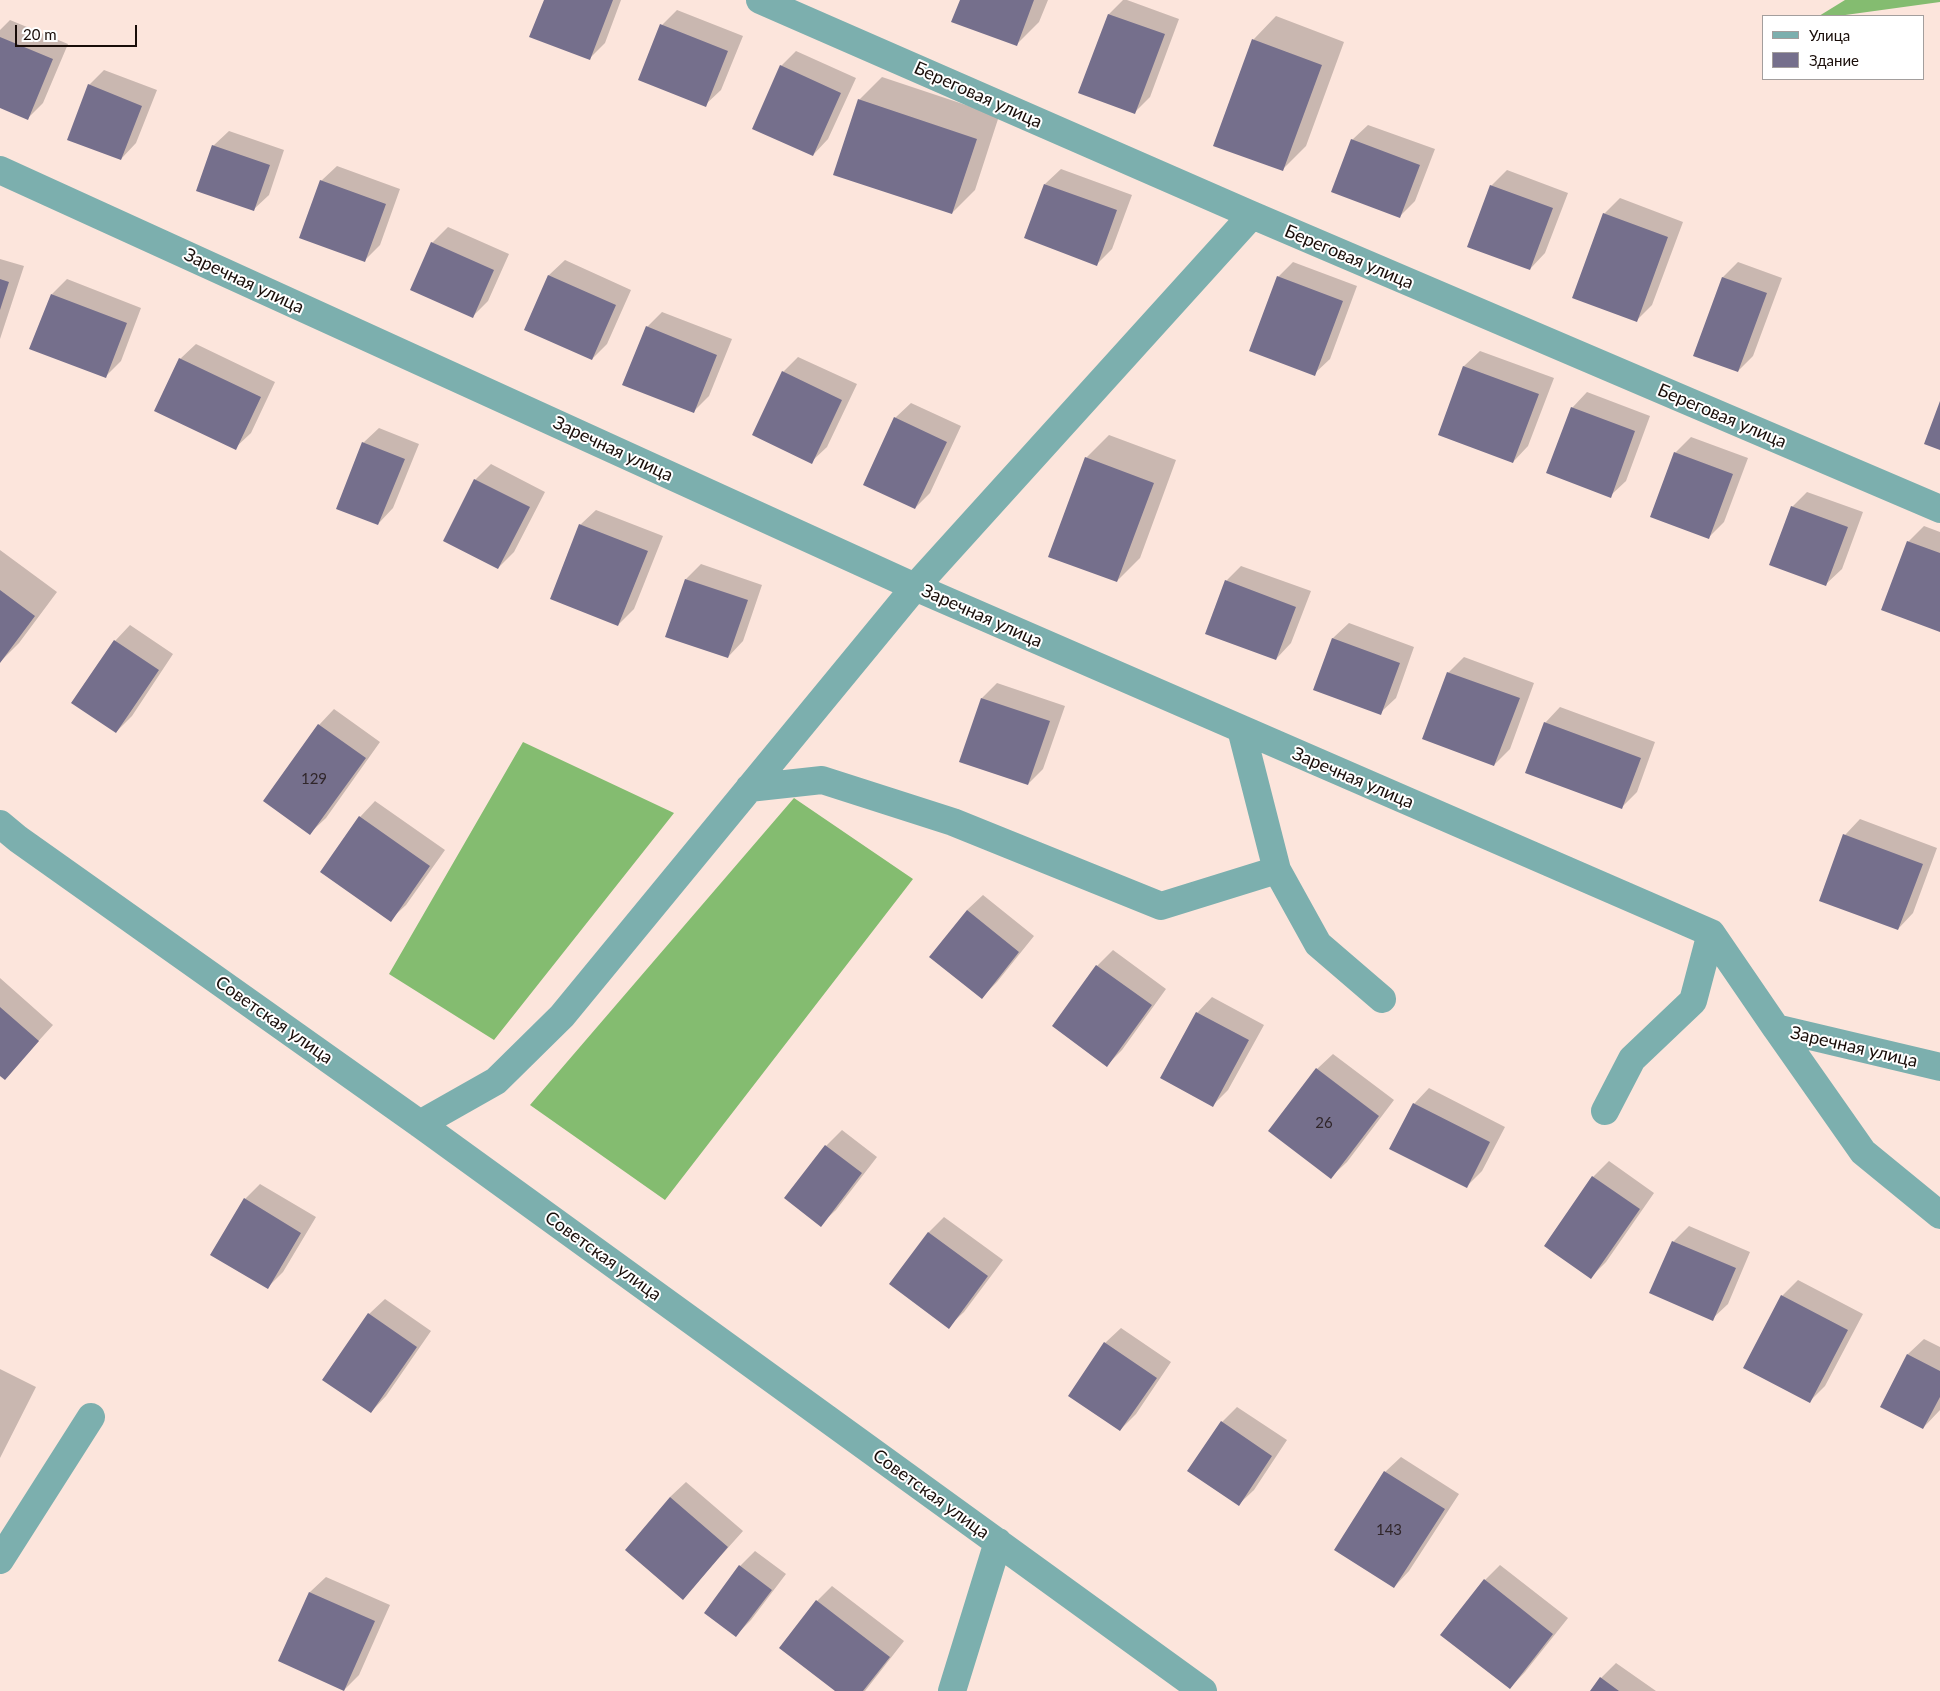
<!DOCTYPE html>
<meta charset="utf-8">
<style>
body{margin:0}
#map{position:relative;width:1940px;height:1691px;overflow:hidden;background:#fce5dc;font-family:Lato,sans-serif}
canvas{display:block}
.legend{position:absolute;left:1762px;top:15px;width:162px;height:65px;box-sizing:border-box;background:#fff;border:1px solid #a39e9d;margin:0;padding:6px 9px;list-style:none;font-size:15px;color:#190d09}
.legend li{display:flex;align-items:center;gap:10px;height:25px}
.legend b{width:25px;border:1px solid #a39e9d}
.scale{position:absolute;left:15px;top:25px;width:122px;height:22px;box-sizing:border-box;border:2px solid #190d09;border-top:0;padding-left:6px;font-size:15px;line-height:18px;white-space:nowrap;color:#190d09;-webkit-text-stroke:4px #fff;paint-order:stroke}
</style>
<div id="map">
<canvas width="1940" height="1691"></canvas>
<ul class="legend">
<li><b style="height:6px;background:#7cafae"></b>Улица</li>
<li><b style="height:14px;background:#756f8c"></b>Здание</li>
</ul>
<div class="scale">20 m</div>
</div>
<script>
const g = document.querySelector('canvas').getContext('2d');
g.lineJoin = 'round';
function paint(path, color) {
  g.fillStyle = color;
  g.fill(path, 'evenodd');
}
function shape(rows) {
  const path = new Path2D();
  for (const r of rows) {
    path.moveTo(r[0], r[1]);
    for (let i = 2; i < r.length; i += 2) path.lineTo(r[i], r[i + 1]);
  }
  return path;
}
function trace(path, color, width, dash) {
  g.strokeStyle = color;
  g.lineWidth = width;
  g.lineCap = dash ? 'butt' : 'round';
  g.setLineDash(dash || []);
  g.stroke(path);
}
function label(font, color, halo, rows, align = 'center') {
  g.font = font + ' Lato,sans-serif';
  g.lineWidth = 4;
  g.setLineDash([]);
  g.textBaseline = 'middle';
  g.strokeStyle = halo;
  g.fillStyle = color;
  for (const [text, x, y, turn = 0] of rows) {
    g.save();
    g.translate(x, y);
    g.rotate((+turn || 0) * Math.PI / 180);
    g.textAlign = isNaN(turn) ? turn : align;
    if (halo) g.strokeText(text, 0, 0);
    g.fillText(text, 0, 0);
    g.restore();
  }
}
paint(shape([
 [1845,0,1940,0,1940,2,1838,16,1819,16],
 [523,742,674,813,494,1040,389,974],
 [794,798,913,879,665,1200,530,1105]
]), '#84bc70');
paint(shape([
 [545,0,621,0,605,43,589,59],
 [961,0,1048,0,1039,22,1016,45],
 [1123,0,1127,0,1179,19,1150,97,1134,113,1080,93,1109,14],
 [677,10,743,36,721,90,705,105,662,25],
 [1276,16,1344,42,1306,146,1283,169,1214,145,1254,39],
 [10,20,68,44,43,103,28,118,0,107,0,30],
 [796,51,856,78,828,139,813,155,781,66],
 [104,70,157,90,136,143,121,159,89,85],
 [882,77,999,116,975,190,952,213,859,100],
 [1368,125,1435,149,1415,201,1400,216,1352,140],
 [229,131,284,150,269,195,253,210,213,146],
 [337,166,400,189,380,245,365,260,321,181],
 [1061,169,1132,195,1112,249,1097,264,1045,184],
 [1507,170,1568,193,1545,253,1530,269,1491,186],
 [1620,198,1683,222,1652,305,1636,321,1604,214],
 [448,227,509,254,488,301,473,316,432,243],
 [0,259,24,266,0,339],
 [565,260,631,290,607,344,592,359,525,329,549,275],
 [1293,262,1357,286,1330,359,1314,374,1278,277],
 [1738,262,1782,278,1753,356,1738,371,1694,355,1723,277],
 [67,279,141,308,121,361,105,377,52,294],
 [662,312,732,339,709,396,693,412,647,327],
 [196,344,275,382,251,433,235,448,180,359],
 [1480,351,1554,378,1528,446,1513,462,1439,434,1464,366],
 [798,357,857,384,827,447,811,462,783,372],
 [1587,392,1650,416,1626,481,1610,496,1572,408],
 [911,403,961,426,930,493,915,508,895,418],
 [379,428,419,444,393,508,378,524,363,443],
 [1109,435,1176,460,1140,558,1117,581,1086,458],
 [1691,437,1748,458,1724,522,1709,537,1675,453],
 [491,464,545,492,514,552,498,568,445,540,475,480],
 [1807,492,1863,512,1842,569,1826,584,1792,507],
 [596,510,663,536,634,609,618,625,580,525],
 [1924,526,1940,532,1940,630,1908,542],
 [0,550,57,592,19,643,0,662],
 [701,564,762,585,743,641,728,657,686,579],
 [1241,566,1311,591,1291,643,1276,659,1226,581],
 [1349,623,1414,647,1396,698,1380,713,1314,689,1333,638],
 [130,625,173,654,132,716,116,732,115,641],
 [1464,657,1534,683,1510,749,1494,765,1448,673],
 [997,683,1065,706,1043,769,1028,784,982,698],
 [1560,707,1655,742,1637,792,1622,807,1545,723],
 [334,709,380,742,326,818,310,833,319,725],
 [375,801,445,850,406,905,390,920,321,872,360,817],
 [1860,819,1937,848,1913,913,1898,929,1845,835],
 [983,895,1034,936,997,982,982,997,967,910],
 [1113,950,1166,989,1122,1050,1107,1065,1053,1026,1097,966],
 [0,978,53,1025,5,1078,0,1074],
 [1212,997,1264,1025,1228,1090,1213,1105,1197,1013],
 [1333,1054,1394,1100,1347,1162,1331,1177,1270,1131,1317,1069],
 [1429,1088,1505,1127,1482,1171,1467,1186,1414,1104],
 [842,1130,877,1157,836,1210,820,1225,786,1198,826,1146],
 [1609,1161,1654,1193,1606,1262,1591,1277,1545,1245,1593,1177],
 [260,1184,316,1217,283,1272,267,1288,245,1199],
 [944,1217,1003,1260,964,1312,948,1327,890,1283,929,1232],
 [1689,1226,1750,1252,1728,1304,1712,1319,1651,1292,1674,1241],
 [1798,1280,1863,1314,1825,1386,1809,1402,1782,1296],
 [385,1299,431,1331,386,1396,371,1412,369,1314],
 [1121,1328,1171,1362,1136,1414,1120,1430,1105,1343],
 [1924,1339,1940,1347,1940,1410,1923,1428,1882,1406,1908,1354],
 [0,1369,36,1387,0,1458],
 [1237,1407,1287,1440,1254,1490,1238,1505,1222,1422],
 [1401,1457,1459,1494,1409,1571,1394,1587,1385,1472],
 [686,1482,743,1531,683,1598,670,1497],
 [755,1551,786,1574,751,1620,736,1635,740,1566],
 [1500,1565,1568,1618,1525,1672,1510,1688,1485,1580],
 [326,1577,390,1605,359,1675,344,1690,280,1661,310,1592],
 [832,1586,904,1641,865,1691,837,1691,817,1601],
 [1616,1663,1656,1691,1592,1691,1601,1678]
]), '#0003');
paint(shape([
 [544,0,613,0,590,60,529,37],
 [960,0,1034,0,1017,46,951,22],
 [1108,14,1165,34,1135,114,1078,93],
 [660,24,728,51,706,107,638,80],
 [0,37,53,59,28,120,0,108],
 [1252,39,1322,65,1283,171,1213,146],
 [780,65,841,93,813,156,752,129],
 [88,84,142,106,121,160,67,140],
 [858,99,977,139,952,214,833,175],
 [1351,139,1420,165,1400,218,1331,192],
 [212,145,270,165,254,211,196,191],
 [320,180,386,204,365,262,299,238],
 [1044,184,1117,210,1097,266,1024,238],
 [1490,185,1553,208,1530,270,1467,247],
 [1603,213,1668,237,1637,322,1572,298],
 [431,242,494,270,473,318,410,290],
 [548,275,616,305,592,360,524,330],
 [1277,276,1343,301,1315,376,1249,351],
 [1722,277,1767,293,1738,372,1693,356],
 [0,279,9,282,0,310],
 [51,294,127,323,106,378,29,349],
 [646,326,717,355,694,413,622,385],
 [179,358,261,397,236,450,154,411],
 [1463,366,1539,394,1513,463,1438,435],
 [782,371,842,400,812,464,752,435],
 [1940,401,1940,450,1924,444],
 [1571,407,1635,431,1611,498,1546,473],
 [894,417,947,442,915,509,863,485],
 [362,442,405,459,378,525,336,509],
 [1674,452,1733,474,1709,539,1650,517],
 [1085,457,1154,483,1117,582,1048,557],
 [474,479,530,507,498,569,443,541],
 [1791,506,1848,527,1826,586,1769,565],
 [579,524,648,551,618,626,550,599],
 [1907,541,1940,553,1940,632,1881,610],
 [685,579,748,600,728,658,665,637],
 [1225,580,1296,607,1276,660,1205,634],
 [0,590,35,616,0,663],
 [1332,638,1400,663,1381,715,1313,690],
 [114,640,159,670,116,733,71,703],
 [1447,672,1520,698,1494,766,1422,739],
 [981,698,1050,721,1028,785,959,762],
 [1544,722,1641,758,1622,809,1525,773],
 [318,724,366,758,310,835,263,801],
 [359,816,430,866,391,922,320,872],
 [1843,834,1923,864,1898,930,1819,901],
 [967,910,1019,952,982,999,929,957],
 [1096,965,1152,1005,1107,1067,1052,1026],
 [0,1007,39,1041,5,1080,0,1076],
 [1196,1012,1249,1040,1213,1107,1160,1078],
 [1316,1068,1379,1116,1331,1179,1268,1131],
 [1413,1103,1490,1142,1467,1188,1389,1149],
 [825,1145,862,1173,821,1227,784,1198],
 [1592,1176,1640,1209,1591,1279,1544,1246],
 [244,1198,301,1233,268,1289,210,1255],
 [928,1232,988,1276,949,1329,889,1284],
 [1672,1241,1736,1268,1713,1321,1649,1293],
 [1781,1295,1848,1330,1810,1403,1743,1368],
 [368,1313,417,1347,371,1413,322,1380],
 [1104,1342,1157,1378,1120,1431,1068,1396],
 [1907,1354,1940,1371,1940,1397,1923,1429,1880,1407],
 [1221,1421,1272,1456,1239,1506,1187,1471],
 [1384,1471,1445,1509,1394,1588,1334,1550],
 [670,1497,728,1547,683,1600,625,1550],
 [739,1565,772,1590,736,1637,704,1613],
 [1484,1579,1553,1634,1510,1689,1440,1635],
 [309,1592,375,1621,344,1691,278,1661],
 [816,1600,890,1657,863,1691,835,1691,779,1648],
 [1600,1677,1619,1691,1590,1691]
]), '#756f8c');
trace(shape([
 [760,0,1252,215,1940,509],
 [0,170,915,587,1711,933,1776,1028,1940,1067],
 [1241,729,1277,870,1318,944,1382,999],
 [749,788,822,780,953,822,1161,906,1277,870],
 [0,824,18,839,420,1124,1203,1691],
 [1776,1028,1863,1152,1940,1215],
 [1605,1111,1632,1059,1693,1001,1711,933],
 [420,1124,496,1081,562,1016,915,587,1252,215],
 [0,1560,91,1417],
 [952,1691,998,1542]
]), '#7cafae', 28);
label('15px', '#30262a', null, [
 ["129",314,779],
 ["26",1324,1123],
 ["143",1389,1530]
]);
label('18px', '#190d09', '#fff', [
 ["Береговая улица",978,95,24],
 ["Береговая улица",1349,257,23],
 ["Заречная улица",244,281,25],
 ["Береговая улица",1722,416,23],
 ["Заречная улица",613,449,25],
 ["Заречная улица",982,616,24],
 ["Заречная улица",1353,778,23],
 ["Советская улица",274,1020,35],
 ["Заречная улица",1854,1047,13],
 ["Советская улица",603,1256,36],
 ["Советская улица",931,1494,36]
]);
</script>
